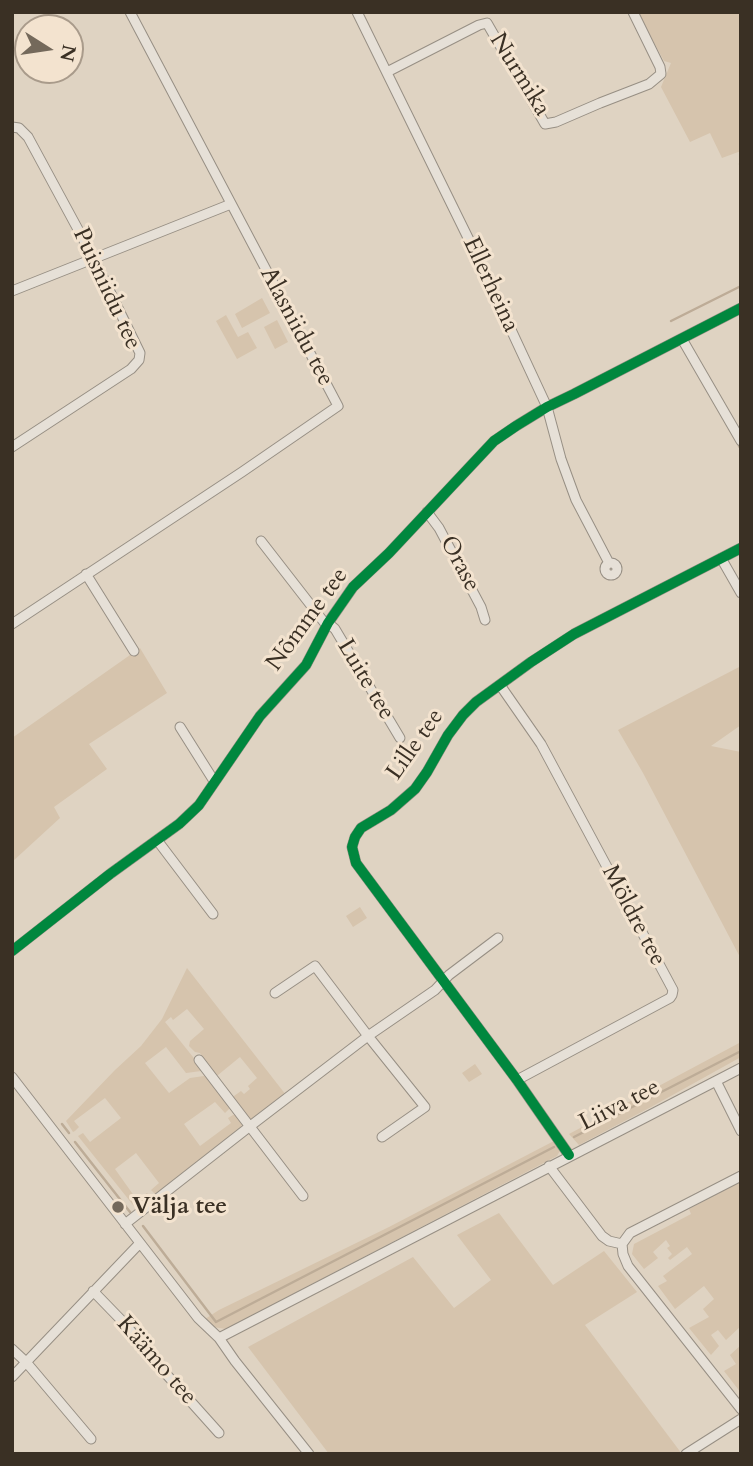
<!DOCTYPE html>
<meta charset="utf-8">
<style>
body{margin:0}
#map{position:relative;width:753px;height:1466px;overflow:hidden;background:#dfd3c2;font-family:Cardo,serif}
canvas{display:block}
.frame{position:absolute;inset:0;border:14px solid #3a3024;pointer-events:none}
.north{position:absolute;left:14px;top:14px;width:70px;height:70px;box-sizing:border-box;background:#f3e3cf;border:2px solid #a99b8b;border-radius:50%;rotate:102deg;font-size:19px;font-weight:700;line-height:28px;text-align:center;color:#3a3024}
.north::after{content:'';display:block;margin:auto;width:24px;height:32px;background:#74695b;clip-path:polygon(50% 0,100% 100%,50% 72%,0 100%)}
</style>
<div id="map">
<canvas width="753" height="1466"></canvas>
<div class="frame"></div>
<div class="north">N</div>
</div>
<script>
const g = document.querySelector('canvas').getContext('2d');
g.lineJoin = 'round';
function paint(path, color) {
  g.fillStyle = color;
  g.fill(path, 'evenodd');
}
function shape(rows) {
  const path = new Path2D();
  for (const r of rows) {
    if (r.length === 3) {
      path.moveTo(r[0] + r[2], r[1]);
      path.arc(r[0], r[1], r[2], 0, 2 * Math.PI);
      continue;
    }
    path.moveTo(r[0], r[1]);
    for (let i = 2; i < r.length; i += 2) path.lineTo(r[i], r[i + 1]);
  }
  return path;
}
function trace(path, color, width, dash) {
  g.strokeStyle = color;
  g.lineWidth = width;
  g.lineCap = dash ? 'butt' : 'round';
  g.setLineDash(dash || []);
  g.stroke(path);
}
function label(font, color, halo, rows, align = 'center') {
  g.font = font + ' Cardo,serif';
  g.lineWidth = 6;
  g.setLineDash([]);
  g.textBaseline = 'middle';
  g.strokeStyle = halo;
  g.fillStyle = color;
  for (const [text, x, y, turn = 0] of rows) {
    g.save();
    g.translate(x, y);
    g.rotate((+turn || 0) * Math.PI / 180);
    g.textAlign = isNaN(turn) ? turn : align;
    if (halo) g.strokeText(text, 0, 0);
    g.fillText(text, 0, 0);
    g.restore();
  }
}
paint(shape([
 [637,12,741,12,741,151,722,158,710,133,690,142,661,87,671,63,664,61],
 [262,298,270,313,242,328,235,314],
 [226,315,238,337,248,332,257,348,237,359,216,321],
 [277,320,288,342,275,349,264,327],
 [140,648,167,693,89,744,107,769,54,807,60,818,12,862,12,738],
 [741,666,741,725,711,746,741,752,741,959,643,773,618,730],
 [360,907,367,918,353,927,346,916],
 [187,968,286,1095,254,1121,249,1121,233,1100,234,1096,241,1091,244,1094,250,1089,248,1086,257,1078,240,1057,218,1075,214,1076,200,1058,202,1056,200,1053,195,1052,189,1046,190,1041,204,1029,187,1009,173,1020,171,1017,165,1022,197,1062,201,1068,201,1071,186,1073,166,1047,145,1063,169,1093,190,1078,204,1076,207,1077,230,1108,225,1113,215,1102,184,1124,200,1146,231,1123,228,1118,233,1115,236,1115,242,1123,241,1129,157,1195,155,1194,151,1190,159,1183,136,1153,115,1169,137,1200,147,1193,151,1199,137,1210,78,1136,83,1133,90,1142,121,1118,105,1098,74,1121,79,1127,75,1131,73,1132,66,1121,115,1070,141,1046,162,1019],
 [741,1042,741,1057,651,1107,579,1145,569,1134],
 [475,1064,482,1074,469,1082,462,1073],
 [552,1142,556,1142,561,1149,557,1156,226,1329,213,1327,205,1319,219,1310,389,1227],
 [741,1181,741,1326,726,1340,718,1330,711,1335,719,1346,711,1355,689,1328,709,1317,703,1309,714,1299,704,1286,675,1309,658,1286,667,1281,663,1276,692,1254,687,1247,670,1260,668,1258,672,1254,667,1248,670,1246,666,1240,653,1252,658,1258,644,1269,632,1254,634,1244,691,1214,689,1209],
 [499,1213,553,1285,604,1251,637,1292,585,1325,682,1454,329,1454,248,1347,413,1257,454,1308,491,1280,457,1235],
 [741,1345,741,1393,724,1371,736,1364,730,1355]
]), '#d6c4ad');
trace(shape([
 [740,164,741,163],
 [671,321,741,286],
 [739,446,741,449],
 [62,1124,69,1133],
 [574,1137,741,1051],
 [75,1142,130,1212],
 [143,1226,216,1322,554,1147]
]), '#bdac97', 2.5);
const minor = shape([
 [357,12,473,248,547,407,561,459,576,500,609,563],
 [387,72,479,25,487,23,545,124,556,122,600,103,649,84,661,74,660,67,633,12],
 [12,127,19,128,28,137,94,259,140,353,139,360,131,369,12,447],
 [12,291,231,204],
 [682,339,741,441],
 [427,512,439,528,481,607,485,620],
 [261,541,327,626],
 [721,558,741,593],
 [611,569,6],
 [86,574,134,651],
 [328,623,335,629,400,738],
 [12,624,242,472,338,406,130,12],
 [500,685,541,744,673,990,672,995,670,998,517,1080],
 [180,727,214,781],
 [157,840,213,914],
 [12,951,110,874,179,824,199,805,260,716,306,665,328,623,353,587,389,553,494,441,516,426,547,407,574,394,741,308],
 [275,993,315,966,368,1036,425,1107,382,1137],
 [199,1060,303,1196],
 [12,1077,198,1318,219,1338,235,1361,309,1454],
 [716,1081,741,1131],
 [569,1155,517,1080,356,863,352,847,355,837,361,828,391,810,415,789,427,772,448,735,463,715,476,702,531,662,574,634,741,548],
 [549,1166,602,1236,609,1241,622,1244,623,1254,628,1266,741,1409],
 [125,1224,249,1127,368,1036,435,990,449,975,498,938],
 [622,1244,630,1233,741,1176],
 [93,1291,126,1325,158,1365,219,1433],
 [219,1338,741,1068],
 [12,1349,26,1362,91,1439],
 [12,1377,140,1243],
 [686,1454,741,1419]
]);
trace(minor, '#978f84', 11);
trace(minor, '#e6e0d7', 9);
trace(shape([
 [12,951,110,874,179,824,199,805,260,716,306,665,328,623,353,587,389,553,494,441,516,426,547,407,574,394,741,308],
 [569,1155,517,1080,356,863,352,847,355,837,361,828,391,810,415,789,427,772,448,735,463,715,476,702,531,662,574,634,741,548]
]), '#00873e', 10);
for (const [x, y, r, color] of [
 [118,1207,7,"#74695b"]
]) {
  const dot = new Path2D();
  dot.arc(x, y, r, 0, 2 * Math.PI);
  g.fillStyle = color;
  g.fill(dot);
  trace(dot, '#f3e3cf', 2.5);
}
label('24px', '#3a3024', '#f3e3cf', [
 ["Nurmika",519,75,58],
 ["Ellerheina",490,285,65],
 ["Puisniidu tee",106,289,65],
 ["Alasniidu tee",296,327,62],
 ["Orase",459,564,62],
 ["Nõmme tee",308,620,-54],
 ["Luite tee",365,680,59],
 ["Lille tee",416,745,-55],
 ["Möldre tee",633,916,62],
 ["Liiva tee",620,1106,-27],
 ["Käämo tee",156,1361,49]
]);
label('bold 24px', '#3a3024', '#f3e3cf', [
 ["Välja tee",132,1207]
], 'left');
</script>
